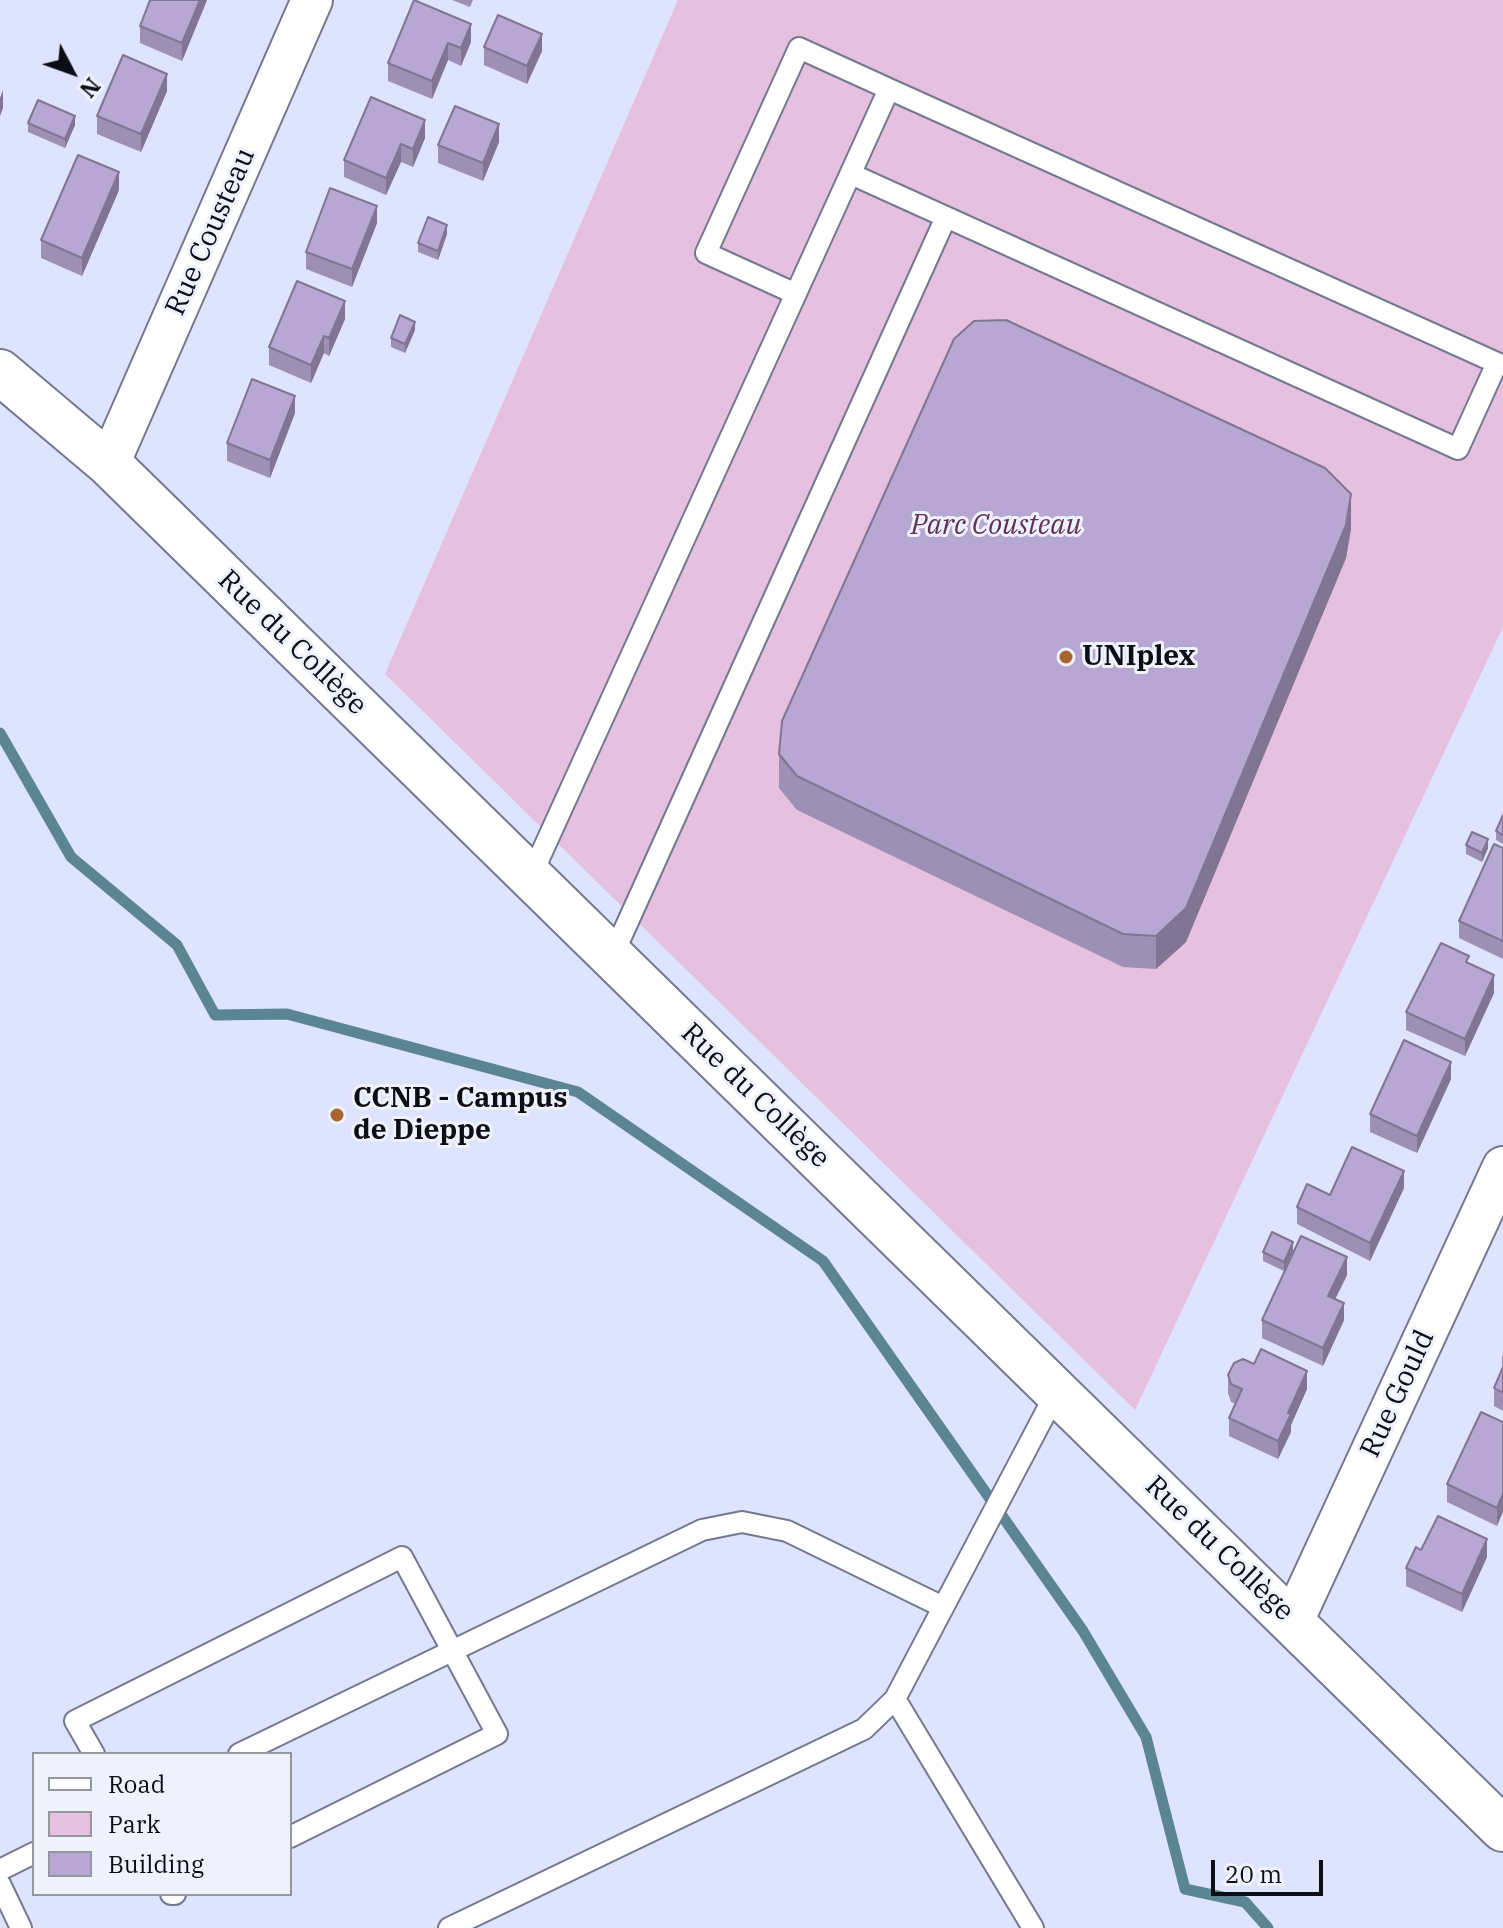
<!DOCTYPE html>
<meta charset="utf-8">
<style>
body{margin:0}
#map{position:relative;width:1503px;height:1928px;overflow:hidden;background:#dee4fd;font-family:"IBM Plex Serif",serif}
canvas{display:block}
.legend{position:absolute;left:32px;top:1752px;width:260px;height:144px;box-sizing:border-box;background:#eff2fc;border:2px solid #9497a0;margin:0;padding:10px 14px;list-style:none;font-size:24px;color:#0c0e16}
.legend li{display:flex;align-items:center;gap:16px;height:40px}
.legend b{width:40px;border:2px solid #9497a0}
.north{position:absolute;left:32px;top:32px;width:80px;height:80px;-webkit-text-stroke:6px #eff2fc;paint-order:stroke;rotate:131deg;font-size:22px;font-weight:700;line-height:32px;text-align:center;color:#0c0e16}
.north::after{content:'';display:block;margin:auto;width:28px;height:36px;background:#0c0e16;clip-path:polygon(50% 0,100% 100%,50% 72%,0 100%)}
.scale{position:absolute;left:1211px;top:1860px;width:112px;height:36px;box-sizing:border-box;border:4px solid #0c0e16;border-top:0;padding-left:10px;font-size:24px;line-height:28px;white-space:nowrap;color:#0c0e16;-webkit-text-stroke:6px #eff2fc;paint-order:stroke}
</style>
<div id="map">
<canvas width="1503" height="1928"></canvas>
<ul class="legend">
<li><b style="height:10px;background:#fff"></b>Road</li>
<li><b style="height:22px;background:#e5c0df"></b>Park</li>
<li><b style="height:22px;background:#b8a7d2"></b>Building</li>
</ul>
<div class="north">N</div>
<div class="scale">20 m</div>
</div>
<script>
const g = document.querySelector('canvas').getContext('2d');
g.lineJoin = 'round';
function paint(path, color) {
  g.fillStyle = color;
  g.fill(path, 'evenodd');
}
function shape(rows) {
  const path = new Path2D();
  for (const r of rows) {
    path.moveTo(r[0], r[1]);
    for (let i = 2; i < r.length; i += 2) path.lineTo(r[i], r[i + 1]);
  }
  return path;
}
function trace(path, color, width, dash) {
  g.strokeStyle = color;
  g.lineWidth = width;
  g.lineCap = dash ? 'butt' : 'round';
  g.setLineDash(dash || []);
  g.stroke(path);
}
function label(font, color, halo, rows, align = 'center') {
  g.font = font + ' "IBM Plex Serif",serif';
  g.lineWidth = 6;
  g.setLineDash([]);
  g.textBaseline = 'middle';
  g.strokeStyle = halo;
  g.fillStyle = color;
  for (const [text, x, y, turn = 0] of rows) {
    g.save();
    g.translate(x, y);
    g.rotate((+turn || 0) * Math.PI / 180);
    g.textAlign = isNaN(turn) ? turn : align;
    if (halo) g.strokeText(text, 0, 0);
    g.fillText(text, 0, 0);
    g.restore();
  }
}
paint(shape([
 [678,0,1503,0,1503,627,1135,1410,385,674]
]), '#e5c0df');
trace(shape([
 [0,733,71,857,177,945,215,1015,287,1014,578,1092,823,1261,1083,1631,1146,1737,1185,1889,1245,1902,1268,1928]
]), '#5c8593', 11);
const lane = shape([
 [851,174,946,217],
 [796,294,706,253,799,48,889,89],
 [531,876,889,89,1497,363,1458,449,946,217,612,957],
 [895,1699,1033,1928],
 [94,1754,75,1721,402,1557,497,1734,290,1837],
 [239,1754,702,1530,742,1522,787,1531,943,1607],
 [0,1870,34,1853],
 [0,1884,21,1928],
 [171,1894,175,1894],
 [449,1928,864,1729,895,1699,1057,1391]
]);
const street = shape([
 [109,464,312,0],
 [1293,1621,1503,1167]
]);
const secondary = shape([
 [0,372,109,464,1503,1829]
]);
trace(lane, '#73798f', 24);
trace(street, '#73798f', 44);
trace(secondary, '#73798f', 48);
trace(lane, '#fff', 20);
trace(street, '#fff', 40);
trace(secondary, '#fff', 44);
paint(shape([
 [207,0,182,61,140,43,140,26],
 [452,0,473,0,470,7],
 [471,24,471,42,461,66,448,60,432,99,388,81,388,63],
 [484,47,542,51,527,84,484,65],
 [167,91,141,152,97,134,97,116],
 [28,123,75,125,65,148,28,132],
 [425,138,413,167,401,162,386,195,344,177,344,160],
 [499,142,483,181,438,163,438,145],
 [119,190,82,276,41,258,41,240],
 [377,223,352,287,306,269,306,252],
 [447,234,438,260,418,252,418,243],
 [345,319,329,356,324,353,311,383,269,365,269,347],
 [415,330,405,353,391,347,391,338],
 [295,413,270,478,227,461,227,443],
 [1351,528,1346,558,1186,942,1156,969,1123,967,797,810,779,788,779,754],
 [1503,815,1503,844,1496,840,1496,831],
 [1466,845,1488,848,1482,862,1466,854],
 [1503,848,1503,959,1459,938,1459,921],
 [1469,964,1494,993,1465,1056,1406,1030,1406,1012],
 [1451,1079,1417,1153,1370,1132,1370,1114],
 [1404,1188,1370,1261,1297,1224,1297,1207,1330,1195],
 [1293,1251,1284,1271,1263,1261,1263,1252],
 [1347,1275,1335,1299,1344,1320,1323,1366,1262,1338,1262,1320],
 [1503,1355,1503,1411,1494,1406,1494,1388,1502,1370,1502,1357],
 [1228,1375,1307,1389,1291,1425,1291,1432,1278,1459,1229,1436,1229,1418,1236,1404,1231,1402,1228,1393],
 [1503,1422,1497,1526,1447,1502,1447,1484],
 [1421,1550,1487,1557,1462,1612,1406,1586,1406,1568]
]), '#9e90b5');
paint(shape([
 [200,0,207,0,182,61,182,43],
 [471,24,471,42,461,66,461,48],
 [542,34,542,51,527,84,527,66],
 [448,43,448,60,432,99,432,81],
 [167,74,167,91,141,152,141,134],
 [3,90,3,108,0,116,0,98],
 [75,116,75,125,65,148,65,139],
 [425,120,425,138,413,167,413,149],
 [499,124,499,142,483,181,483,163],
 [401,144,401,162,386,195,386,178],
 [119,172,119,190,82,276,82,258],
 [377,206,377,223,352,287,352,269],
 [447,225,447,234,438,260,438,251],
 [345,301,345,319,329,356,329,338],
 [415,322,415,330,405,353,405,344],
 [324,336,324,353,311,383,311,365],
 [295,396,295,413,270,478,270,460],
 [1351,494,1351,528,1346,558,1186,942,1156,969,1156,936],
 [1488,839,1488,848,1482,862,1482,853],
 [1494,975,1494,993,1465,1056,1465,1039],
 [1451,1062,1451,1079,1417,1153,1417,1136],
 [1404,1171,1404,1188,1370,1261,1370,1243],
 [1293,1242,1293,1251,1284,1271,1284,1262],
 [1347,1257,1347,1275,1328,1314,1328,1296],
 [1344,1303,1344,1320,1323,1366,1323,1348],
 [1307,1371,1307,1389,1291,1425,1291,1432,1278,1459,1278,1441,1288,1413],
 [1503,1494,1503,1512,1497,1526,1497,1508],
 [1487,1539,1487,1557,1462,1612,1462,1594]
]), '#817593');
const building = shape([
 [150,0,200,0,182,43,140,26,150,0],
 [414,0,471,24,461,48,448,43,432,81,388,63,414,0],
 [498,15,542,34,527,66,484,47,498,15],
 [123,55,167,74,141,134,97,116,123,55],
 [371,97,425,120,413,149,401,144,386,178,344,160,371,97],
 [38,100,75,116,65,139,28,123,38,100],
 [455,106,499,124,483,163,438,145,455,106],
 [78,155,119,172,82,258,41,240,78,155],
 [330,188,377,206,352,269,306,252,330,188],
 [428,217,447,225,438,251,418,243,428,217],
 [297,281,345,301,329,338,324,336,311,365,269,347,297,281],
 [400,315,415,322,405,344,391,338,400,315],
 [1006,320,1325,468,1351,494,1346,525,1186,908,1156,936,1123,934,797,776,779,754,782,721,954,339,974,321,1006,320],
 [252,379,295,396,270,460,227,443,252,379],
 [1503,815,1503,835,1496,831,1503,815],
 [1472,832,1488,839,1482,853,1466,845,1472,832],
 [1494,844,1503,848,1503,941,1459,921,1494,844],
 [1441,943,1469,956,1466,962,1494,975,1465,1039,1406,1012,1441,943],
 [1404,1040,1451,1062,1417,1136,1370,1114,1404,1040],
 [1352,1147,1404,1171,1370,1243,1297,1207,1307,1184,1330,1195,1352,1147],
 [1272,1232,1293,1242,1284,1262,1263,1252,1272,1232],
 [1301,1236,1347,1257,1328,1296,1344,1303,1323,1348,1262,1320,1301,1236],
 [1261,1349,1307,1371,1288,1413,1291,1414,1278,1441,1229,1418,1242,1389,1231,1384,1228,1375,1234,1363,1243,1359,1254,1364,1261,1349],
 [1503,1367,1503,1393,1494,1388,1503,1367],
 [1481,1412,1503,1422,1503,1494,1497,1508,1447,1484,1481,1412],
 [1438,1516,1487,1539,1462,1594,1406,1568,1416,1547,1421,1550,1438,1516]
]);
paint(building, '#b8a7d2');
trace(building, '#817593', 2);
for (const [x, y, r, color] of [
 [1066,657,8,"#a76630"],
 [337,1115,8,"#a76630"]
]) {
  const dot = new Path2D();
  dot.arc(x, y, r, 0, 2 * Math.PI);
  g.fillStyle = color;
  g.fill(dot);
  trace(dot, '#eff2fc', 3);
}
label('28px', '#0c0e16', '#eff2fc', [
 ["Rue Cousteau",211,232,-66],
 ["Rue du Collège",292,643,44],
 ["Rue du Collège",755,1096,44],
 ["Rue Gould",1398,1394,-65],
 ["Rue du Collège",1219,1549,44]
]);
label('italic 28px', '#602f5a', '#eff2fc', [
 ["Parc Cousteau",996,526]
]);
label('bold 28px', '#0c0e16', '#eff2fc', [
 ["UNIplex",1082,657],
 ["CCNB - Campus",353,1099],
 ["de Dieppe",353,1131]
], 'left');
</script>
